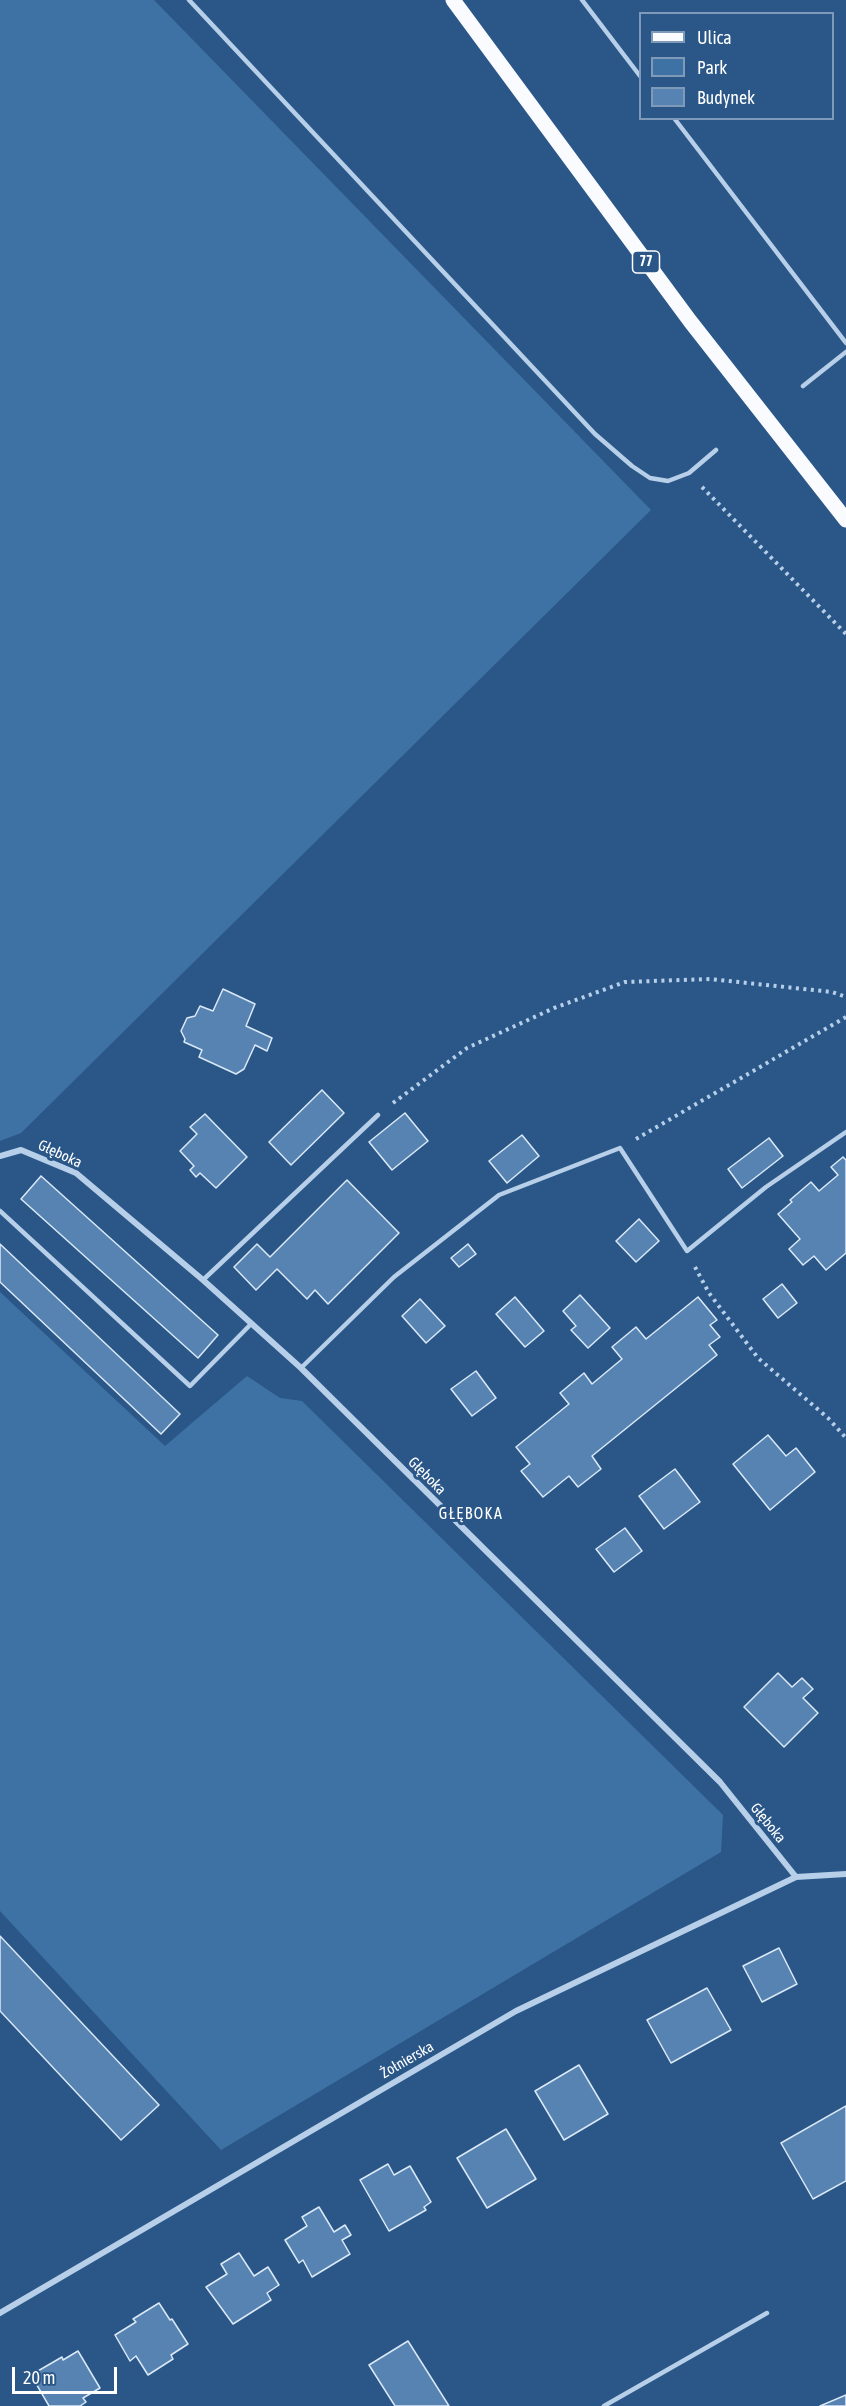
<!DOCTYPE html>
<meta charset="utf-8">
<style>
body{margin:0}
#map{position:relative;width:846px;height:2406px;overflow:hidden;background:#2a5788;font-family:"Asap Condensed",sans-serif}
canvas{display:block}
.legend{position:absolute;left:639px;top:12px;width:195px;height:108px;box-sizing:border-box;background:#2a5788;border:2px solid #7f9ab8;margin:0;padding:8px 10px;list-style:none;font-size:18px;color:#fff}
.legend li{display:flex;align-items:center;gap:12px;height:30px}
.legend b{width:30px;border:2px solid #7f9ab8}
.scale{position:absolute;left:12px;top:2367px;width:105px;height:27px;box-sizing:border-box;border:3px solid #fff;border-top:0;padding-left:8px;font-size:18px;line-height:21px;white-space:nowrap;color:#fff;-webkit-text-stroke:4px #2a5788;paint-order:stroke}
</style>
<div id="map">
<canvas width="846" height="2406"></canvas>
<ul class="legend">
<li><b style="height:8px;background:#f9fbfe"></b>Ulica</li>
<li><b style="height:16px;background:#3f72a4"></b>Park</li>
<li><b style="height:16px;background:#5683b1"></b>Budynek</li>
</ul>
<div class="scale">20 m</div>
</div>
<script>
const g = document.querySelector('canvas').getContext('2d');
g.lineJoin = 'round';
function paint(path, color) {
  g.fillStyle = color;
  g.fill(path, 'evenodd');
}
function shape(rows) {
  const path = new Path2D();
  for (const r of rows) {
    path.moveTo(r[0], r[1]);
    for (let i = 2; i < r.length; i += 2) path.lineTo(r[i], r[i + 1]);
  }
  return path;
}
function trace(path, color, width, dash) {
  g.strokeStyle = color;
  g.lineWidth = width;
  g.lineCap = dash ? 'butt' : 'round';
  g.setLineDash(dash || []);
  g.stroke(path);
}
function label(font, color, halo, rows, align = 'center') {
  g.font = font + ' "Asap Condensed",sans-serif';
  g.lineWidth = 6;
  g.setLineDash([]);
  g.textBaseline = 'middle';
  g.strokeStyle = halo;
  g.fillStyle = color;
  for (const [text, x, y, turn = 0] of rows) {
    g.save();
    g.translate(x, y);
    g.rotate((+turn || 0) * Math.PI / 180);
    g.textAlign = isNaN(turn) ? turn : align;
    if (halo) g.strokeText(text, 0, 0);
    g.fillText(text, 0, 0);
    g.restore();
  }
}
paint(shape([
 [0,0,154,0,651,510,21,1133,0,1141],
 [0,1292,165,1446,247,1376,280,1398,302,1401,723,1815,721,1852,221,2150,0,1911]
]), '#3f72a4');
const building = shape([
 [223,989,255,1004,246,1026,272,1038,267,1051,255,1045,244,1069,236,1074,199,1057,202,1050,184,1042,185,1039,181,1031,187,1018,195,1016,200,1006,213,1011,223,989],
 [322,1090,344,1113,291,1165,269,1142,322,1090],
 [405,1113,428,1141,392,1170,369,1142,405,1113],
 [205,1114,247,1157,216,1188,200,1173,196,1177,190,1170,194,1166,180,1151,197,1134,190,1127,205,1114],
 [522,1135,539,1156,507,1183,489,1161,522,1135],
 [769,1138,783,1156,742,1188,728,1169,769,1138],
 [843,1157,846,1160,846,1253,826,1270,814,1256,803,1265,789,1249,800,1239,778,1214,792,1202,790,1200,811,1182,819,1191,838,1175,831,1167,843,1157],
 [41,1176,218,1335,198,1358,21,1199,41,1176],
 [347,1180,399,1233,328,1304,315,1290,307,1299,277,1269,256,1290,234,1267,257,1244,270,1257,347,1180],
 [639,1219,659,1241,636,1262,616,1241,639,1219],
 [0,1244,180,1414,161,1434,0,1282,0,1244],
 [468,1244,476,1254,459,1267,451,1258,468,1244],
 [782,1284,797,1303,778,1318,763,1299,782,1284],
 [580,1295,610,1328,588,1348,571,1330,576,1326,563,1311,580,1295],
 [515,1297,544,1331,525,1347,496,1314,515,1297],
 [698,1297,717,1320,710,1325,720,1337,709,1345,717,1355,592,1456,601,1469,578,1487,569,1476,543,1497,521,1471,530,1464,516,1447,569,1404,560,1393,584,1373,592,1384,622,1359,612,1347,636,1327,646,1339,698,1297],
 [420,1299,445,1326,426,1343,402,1316,420,1299],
 [476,1371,496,1398,472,1416,451,1389,476,1371],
 [768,1435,786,1456,796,1448,815,1472,770,1510,733,1464,768,1435],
 [675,1469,700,1502,664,1529,639,1496,675,1469],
 [625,1528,642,1551,614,1572,596,1549,625,1528],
 [778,1673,792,1687,802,1678,813,1689,803,1698,818,1713,784,1747,744,1707,778,1673],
 [0,1936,159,2105,121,2140,0,2011,0,1936],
 [779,1948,797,1984,762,2002,743,1966,779,1948],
 [707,1988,731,2030,671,2063,647,2020,707,1988],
 [579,2065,608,2114,564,2140,535,2091,579,2065],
 [846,2106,846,2181,813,2199,781,2143,846,2106],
 [506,2129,536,2179,487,2208,457,2158,506,2129],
 [388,2164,394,2175,410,2166,431,2202,424,2207,426,2210,389,2231,360,2180,388,2164],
 [319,2207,334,2232,345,2225,351,2235,342,2240,350,2254,312,2277,303,2260,299,2263,285,2240,307,2226,302,2217,319,2207],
 [239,2253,254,2276,268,2267,279,2285,267,2293,271,2300,233,2324,206,2287,227,2274,221,2264,239,2253],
 [159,2303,170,2320,172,2319,188,2344,171,2355,173,2359,148,2375,136,2356,130,2361,115,2335,136,2322,133,2319,159,2303],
 [408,2341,449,2406,395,2406,369,2365,408,2341],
 [78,2351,100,2388,83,2398,86,2402,80,2406,49,2406,31,2375,62,2357,63,2360,78,2351],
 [846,2395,846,2406,820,2406,846,2395]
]);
paint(building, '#5683b1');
trace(building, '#dbe9f7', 1.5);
trace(shape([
 [702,487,846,634],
 [393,1103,467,1048,554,1008,625,982,710,979,832,992,846,997],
 [636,1139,846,1017],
 [695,1267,709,1293,758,1358,828,1418,846,1438]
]), '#b7cfe8', 4, [3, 4.5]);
trace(shape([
 [189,0,595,434,632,466,650,478,668,481,689,473,716,450],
 [582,0,640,76],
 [674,118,846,343],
 [803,386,846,352],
 [0,1211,190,1386,251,1324],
 [203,1280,378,1115],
 [301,1368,394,1277,499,1195,620,1148,687,1251,766,1187,846,1132],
 [604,2406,767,2313]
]), '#b7cfe8', 4.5);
trace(shape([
 [0,1156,21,1150,76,1173,203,1280,301,1368,720,1782,796,1877],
 [0,2313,516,2011,796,1877,846,1874]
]), '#b7cfe8', 6);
trace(shape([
 [453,0,690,321,846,520]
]), '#f9fbfe', 15);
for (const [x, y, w] of [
 [646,262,27]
]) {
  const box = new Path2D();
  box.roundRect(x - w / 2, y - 11, w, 22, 4.5);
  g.fillStyle = '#2a5788';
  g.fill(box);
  trace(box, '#fff', 1.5);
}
label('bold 14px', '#fff', null, [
 ["77",646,262]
]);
label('15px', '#fff', '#2a5788', [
 ["Głęboka",60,1154,25],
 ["Głęboka",427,1476,45],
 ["Głęboka",768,1823,51],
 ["Żołnierska",407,2060,-30]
]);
g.letterSpacing = '1.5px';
label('16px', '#fff', '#2a5788', [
 ["GŁĘBOKA",471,1514]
]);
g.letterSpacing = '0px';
</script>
